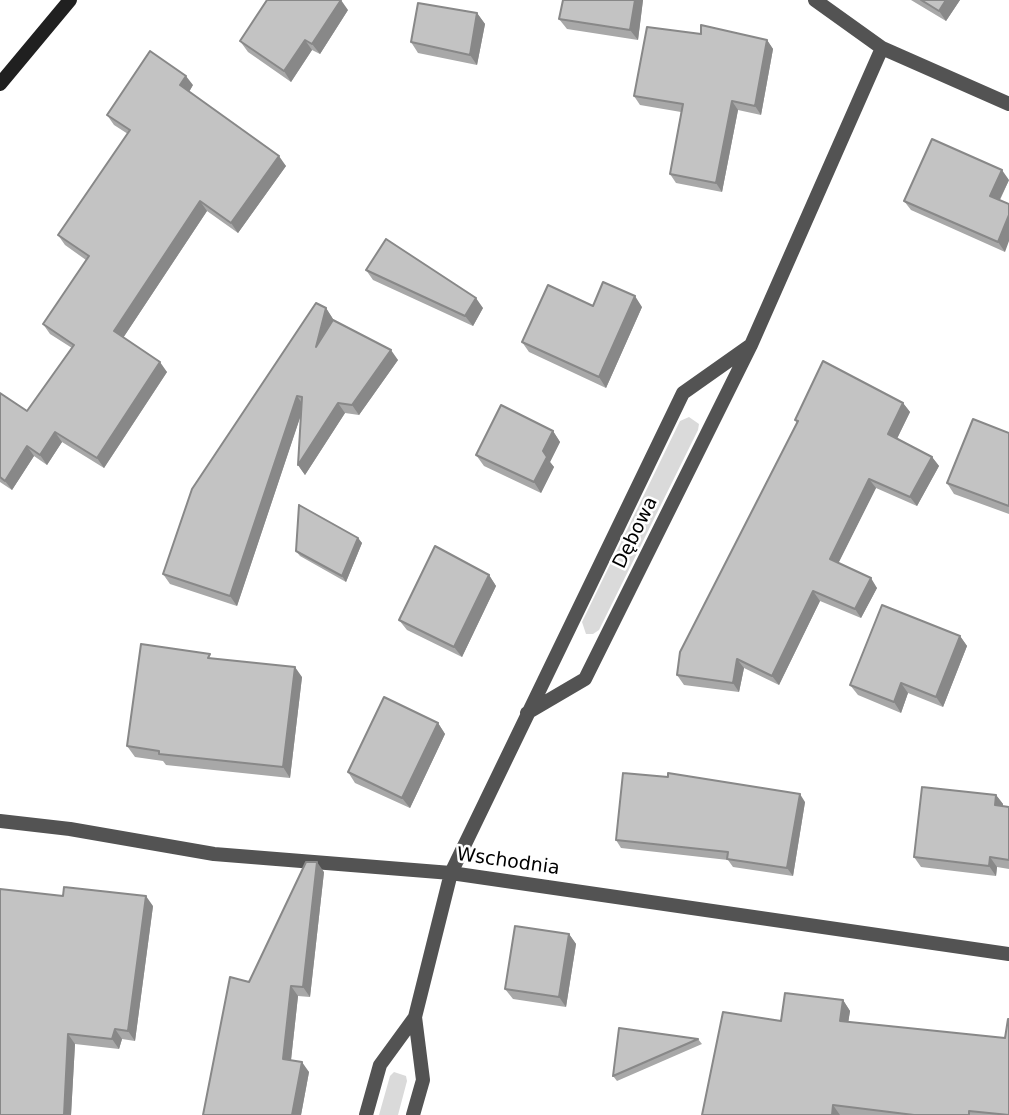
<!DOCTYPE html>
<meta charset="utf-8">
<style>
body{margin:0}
canvas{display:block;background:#fff}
</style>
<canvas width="1009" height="1115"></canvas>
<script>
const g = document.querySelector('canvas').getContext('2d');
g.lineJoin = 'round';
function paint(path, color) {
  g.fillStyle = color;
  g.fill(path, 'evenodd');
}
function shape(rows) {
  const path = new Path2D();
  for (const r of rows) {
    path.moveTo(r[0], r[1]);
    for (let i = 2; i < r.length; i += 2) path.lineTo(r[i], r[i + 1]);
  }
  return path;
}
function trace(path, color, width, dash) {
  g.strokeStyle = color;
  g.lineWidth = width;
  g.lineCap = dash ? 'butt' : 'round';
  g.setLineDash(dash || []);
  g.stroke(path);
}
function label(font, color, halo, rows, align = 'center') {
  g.font = font + ' "DejaVu Sans",sans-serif';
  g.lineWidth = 5;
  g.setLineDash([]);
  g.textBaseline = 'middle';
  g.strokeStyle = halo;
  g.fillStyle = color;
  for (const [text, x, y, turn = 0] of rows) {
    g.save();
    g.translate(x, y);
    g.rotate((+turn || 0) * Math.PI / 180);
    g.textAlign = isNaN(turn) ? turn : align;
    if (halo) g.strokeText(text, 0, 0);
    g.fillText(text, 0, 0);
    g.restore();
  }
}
paint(shape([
 [689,417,699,424,698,430,599,630,593,634,586,634,582,622,680,421],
 [394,1072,406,1076,407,1081,398,1115,379,1115,390,1076]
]), '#dadada');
trace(shape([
 [815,0,882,48,1009,104],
 [527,713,585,679,751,345,882,48],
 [0,821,70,829,214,854,451,873,1009,954],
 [366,1115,380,1065,415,1017,451,873,683,393,751,345],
 [413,1115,423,1080,415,1017]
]), '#535353', 14);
trace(shape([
 [0,84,70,0]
]), '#202020', 14);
paint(shape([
 [563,0,643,0,638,40,567,29,559,19],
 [911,0,960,0,946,21],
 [348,10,320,54,312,50,291,82,248,52,240,41],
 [477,13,485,24,477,65,418,53,411,42],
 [701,34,767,40,773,49,761,115,738,110,722,192,676,183,670,174,681,112,640,105,634,96],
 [193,85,189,92,286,166,238,233,207,211,123,338,167,372,104,468,62,442,47,465,34,456,12,490,0,482,0,393,27,411,72,348,50,334,43,324,86,260,65,245,58,235,128,134,114,125,107,115],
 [1009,180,1000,200,1005,252,911,210,904,201],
 [366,270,483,308,473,326,373,280],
 [593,306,642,307,606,388,529,352,522,342],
 [326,308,333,319,333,321,398,360,359,415,345,413,305,475,298,465,301,414,237,606,170,584,163,574],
 [903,403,910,412,897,438,932,457,939,466,917,506,876,488,838,563,877,588,861,618,820,601,779,685,744,668,739,692,684,685,677,675,797,423,795,420],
 [553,431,560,442,550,462,554,467,541,493,484,466,476,455],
 [1009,433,1009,514,954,494,947,483],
 [358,538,362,543,346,582,300,556,296,551],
 [489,575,496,586,462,657,407,630,399,620],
 [960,636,967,646,943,707,908,693,901,713,858,695,850,685],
 [213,658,302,677,290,778,166,765,163,761,135,757,127,746],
 [438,723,445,734,410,808,355,783,348,772],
 [996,795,1003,804,1003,806,1009,807,1009,869,997,867,996,876,921,867,914,857],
 [805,802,793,876,733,867,728,860,621,848,616,840],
 [324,872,310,997,298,996,291,1060,309,1072,301,1115,249,982],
 [153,906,135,1041,122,1039,119,1049,75,1044,71,1115,0,1115],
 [569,934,576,944,566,1007,513,999,505,989],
 [843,1000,850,1011,848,1022,1005,1038,1009,1115,702,1115,781,1021],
 [698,1039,702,1044,617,1081,613,1076]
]), '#a8a8a8');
paint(shape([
 [341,0,348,10,320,54,312,44],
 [635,0,643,0,638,40,630,30],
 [946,0,960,0,946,21,939,11],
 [477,13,485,24,477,65,470,55],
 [305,40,312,50,291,82,284,71],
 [767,40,773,49,761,115,755,106],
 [186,76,193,85,187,95,180,85],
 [732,101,738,110,722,192,716,183],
 [279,156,286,166,238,233,231,223],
 [1002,170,1009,180,997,205,990,196],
 [200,201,207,211,121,341,114,331],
 [1009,215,1009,241,1005,252,998,242],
 [635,296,642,307,606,388,599,377],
 [476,298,483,308,473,326,465,316],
 [326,308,333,319,323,357,316,347],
 [391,350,398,360,359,415,352,405],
 [160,362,167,372,104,468,97,458],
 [297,396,304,406,237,606,230,596],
 [338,403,345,413,305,475,298,465],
 [903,403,910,412,895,443,888,434],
 [553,431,560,442,550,462,554,467,541,493,534,482,543,451],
 [55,432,62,442,47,465,40,455],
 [27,446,34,456,12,490,5,481],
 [932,457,939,466,917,506,910,497],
 [869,479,876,488,836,568,830,559],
 [358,538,362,543,346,582,342,576],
 [489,575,496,586,462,657,454,647],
 [871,578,877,588,861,618,855,609],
 [813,591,820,601,779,685,772,676],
 [960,636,967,646,943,707,936,697],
 [737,659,744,668,739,692,733,683],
 [295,667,302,677,290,778,283,767],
 [901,683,908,693,901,713,894,702],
 [438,723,445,734,410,808,402,798],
 [800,794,805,802,793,876,787,868],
 [996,795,1003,804,1002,815,995,805],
 [990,857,997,867,996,876,989,866],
 [317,862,324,872,310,997,303,987],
 [146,896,153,906,135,1041,128,1031],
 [569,934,576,944,566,1007,559,997],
 [291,986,298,996,290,1069,283,1059],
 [843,1000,850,1011,847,1031,840,1021],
 [115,1029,122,1039,119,1049,112,1039],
 [68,1034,75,1044,71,1115,64,1115],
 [302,1062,309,1072,301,1115,292,1115],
 [833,1105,840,1115,832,1115]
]), '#888');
const building = shape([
 [267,0,341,0,312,44,305,40,284,71,240,41,267,0],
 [563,0,635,0,630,30,559,19,563,0],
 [921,0,946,0,939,11,921,0],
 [418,3,477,13,470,55,411,42,418,3],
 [701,25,767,40,755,106,732,101,716,183,670,174,683,104,634,96,647,27,701,34,701,25],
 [150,51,186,76,180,85,279,156,231,223,200,201,114,331,160,362,97,458,55,432,40,455,27,446,5,481,0,477,0,393,27,411,74,345,43,324,89,256,58,235,130,130,107,115,150,51],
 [932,139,1002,170,990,196,1009,204,1009,215,998,242,904,201,932,139],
 [386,239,476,298,465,316,366,270,386,239],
 [603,282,635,296,599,377,522,342,548,285,593,306,603,282],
 [316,303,326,308,316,347,333,320,391,350,352,405,338,403,298,465,302,397,297,396,230,596,163,574,192,489,316,303],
 [823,361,903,403,888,434,932,457,910,497,869,479,830,559,871,578,855,609,813,591,772,676,737,659,733,683,677,675,680,652,798,421,795,420,823,361],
 [501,405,553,431,543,451,547,457,534,482,476,455,501,405],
 [973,419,1009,433,1009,506,947,483,973,419],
 [299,505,358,538,342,576,296,551,299,505],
 [435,546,489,575,454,647,399,620,435,546],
 [882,605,960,636,936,697,901,683,894,702,850,685,882,605],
 [141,644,210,654,208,658,295,667,283,767,159,754,159,751,127,746,141,644],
 [384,697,438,723,402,798,348,772,384,697],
 [623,773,668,777,668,773,800,794,787,868,727,859,728,852,616,840,623,773],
 [922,787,996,795,995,805,1009,807,1009,860,990,857,989,866,914,857,922,787],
 [306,862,317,862,303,987,291,986,283,1059,302,1062,292,1115,203,1115,230,977,249,982,306,862],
 [64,887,146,896,128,1031,115,1029,112,1039,68,1034,64,1115,0,1115,0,889,63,896,64,887],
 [515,926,569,934,559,997,505,989,515,926],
 [785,993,843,1000,840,1021,1005,1038,1008,1019,1009,1019,1009,1115,969,1111,969,1115,914,1115,833,1105,832,1115,702,1115,723,1012,781,1021,785,993],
 [619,1028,698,1039,613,1076,619,1028]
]);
paint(building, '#c3c3c3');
trace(building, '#888', 2);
label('19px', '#000', '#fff', [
 ["Dębowa",636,533,-64],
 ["Wschodnia",508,862,8]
]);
</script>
